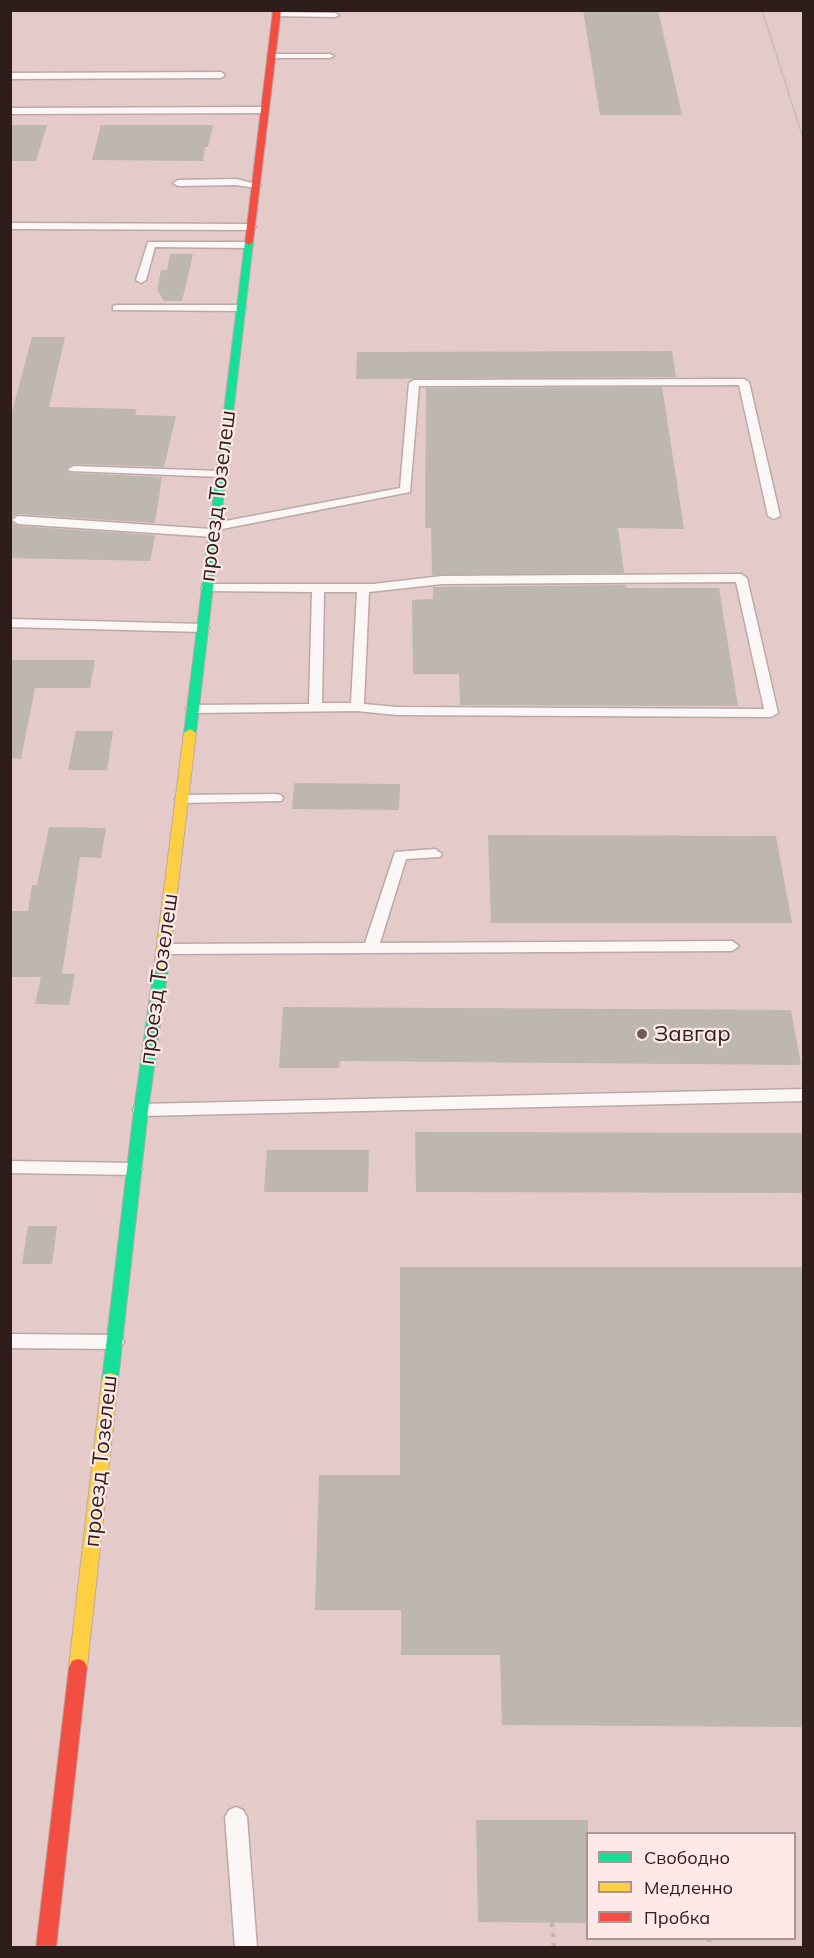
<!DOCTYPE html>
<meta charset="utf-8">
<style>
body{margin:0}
#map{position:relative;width:814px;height:1958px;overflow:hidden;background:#e4cac8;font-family:Mulish,sans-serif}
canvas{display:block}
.frame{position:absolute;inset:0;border:12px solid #2e1d1b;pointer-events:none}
.legend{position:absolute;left:586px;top:1832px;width:210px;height:108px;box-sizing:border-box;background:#fde9e7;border:2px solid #aa9795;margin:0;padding:8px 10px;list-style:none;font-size:18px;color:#2e1d1b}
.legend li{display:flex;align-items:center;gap:12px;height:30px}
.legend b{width:30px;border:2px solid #aa9795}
</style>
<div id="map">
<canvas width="814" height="1958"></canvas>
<div class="frame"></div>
<ul class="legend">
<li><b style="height:8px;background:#16e098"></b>Свободно</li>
<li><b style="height:8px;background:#ffcf43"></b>Медленно</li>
<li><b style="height:8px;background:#f24e42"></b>Пробка</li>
</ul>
</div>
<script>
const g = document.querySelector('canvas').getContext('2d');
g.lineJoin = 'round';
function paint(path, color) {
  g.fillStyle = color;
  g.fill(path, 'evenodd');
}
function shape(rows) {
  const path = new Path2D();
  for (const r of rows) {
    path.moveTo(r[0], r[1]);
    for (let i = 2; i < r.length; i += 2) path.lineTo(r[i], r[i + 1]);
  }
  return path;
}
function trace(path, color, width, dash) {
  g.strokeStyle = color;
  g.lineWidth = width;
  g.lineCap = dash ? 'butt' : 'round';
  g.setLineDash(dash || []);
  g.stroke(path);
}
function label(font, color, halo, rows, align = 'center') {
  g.font = font + ' Mulish,sans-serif';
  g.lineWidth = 4.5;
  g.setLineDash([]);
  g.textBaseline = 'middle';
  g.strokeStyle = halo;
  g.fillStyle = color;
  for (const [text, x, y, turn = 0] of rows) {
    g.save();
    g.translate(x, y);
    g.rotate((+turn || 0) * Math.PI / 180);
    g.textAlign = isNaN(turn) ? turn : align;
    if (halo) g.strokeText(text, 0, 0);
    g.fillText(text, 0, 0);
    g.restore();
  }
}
paint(shape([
 [583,10,658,10,682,115,600,115],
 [10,125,47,125,36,161,10,161],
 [101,125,213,125,208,147,205,147,203,161,92,160],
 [170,254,193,254,182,301,164,301,157,290,161,270,167,270],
 [32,337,65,337,49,407,137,409,135,415,176,416,164,467,74,464,66,469,70,473,162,477,155,523,18,514,10,518,10,419],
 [672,351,676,377,356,379,357,352],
 [662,387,684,529,618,528,624,573,432,575,431,528,425,528,426,388],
 [10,522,18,526,153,535,155,537,150,561,10,558],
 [626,585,626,588,719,588,738,706,460,705,459,674,413,674,412,600,433,599,433,587],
 [10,660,95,660,90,688,35,688,21,759,10,758],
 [76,731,113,731,107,770,68,770],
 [294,783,400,784,399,810,292,809],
 [49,827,106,828,101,858,80,857,62,974,75,974,69,1005,35,1004,41,977,10,977,10,911,28,911,32,885,37,885],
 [488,835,776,836,792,923,491,923],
 [283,1007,791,1010,801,1065,340,1061,339,1068,279,1068],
 [415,1132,804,1133,804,1193,416,1192],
 [267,1150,369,1150,368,1192,264,1192],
 [28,1226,57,1226,52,1264,22,1264],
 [400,1267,804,1267,804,1727,502,1725,500,1655,401,1655,401,1610,315,1610,319,1475,400,1475],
 [476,1820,588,1820,588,1923,478,1922]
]), '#bdb7b0');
const lane = shape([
 [276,12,335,13,339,15,335,17,273,16,273,12,276,12],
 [271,54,330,54,334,56,330,58,268,58,268,54,271,54],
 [10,73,221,72,225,75,221,78,10,79,10,73],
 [10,108,264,107,268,110,264,113,10,114,10,108],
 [236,179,261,185,256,188,236,185,178,186,173,183,178,180,236,179],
 [10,223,251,224,256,227,251,230,10,229,10,223],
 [148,242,248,242,253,245,248,248,155,247,146,280,141,283,136,280,148,242],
 [117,305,241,305,246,308,241,311,113,310,113,306,117,305],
 [744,379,749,382,780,516,774,519,768,516,739,385,419,386,410,492,217,530,220,533,214,537,18,524,12,520,18,516,211,529,211,525,215,523,400,488,409,383,414,380,744,379],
 [74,466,221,471,227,474,221,477,70,471,68,469,74,466],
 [741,574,747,578,778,713,771,717,397,715,357,711,193,713,186,709,193,705,309,704,312,592,203,591,201,588,207,584,373,584,442,576,741,574],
 [736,582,764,709,397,707,364,704,369,592,442,584,736,582],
 [324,592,357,592,351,703,322,703,324,592],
 [10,619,203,624,209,628,203,632,10,627,10,619],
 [276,794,281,795,283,798,281,801,182,803,175,799,182,795,276,794],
 [435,849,442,854,440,857,406,859,380,943,732,941,739,946,732,951,371,953,164,954,157,949,164,944,365,943,395,852,435,849],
 [804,1089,804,1101,141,1116,135,1114,133,1110,135,1106,141,1104,804,1089],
 [10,1161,134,1163,140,1165,142,1169,140,1173,134,1175,10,1173,10,1161],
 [10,1334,115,1335,121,1337,124,1342,121,1347,115,1349,10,1348,10,1334],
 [236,1807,243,1810,247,1817,257,1948,235,1948,225,1817,229,1810,236,1807]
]);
const fast = shape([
 [249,239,253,242,196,733,190,737,184,733,245,242,249,239],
 [161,963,168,968,148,1110,118,1380,116,1385,110,1387,104,1385,102,1380,134,1110,154,968,161,963]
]);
const slow = shape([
 [190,729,196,733,168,968,161,973,154,968,184,733,190,729],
 [110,1373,116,1375,118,1380,87,1667,84,1673,78,1675,72,1673,69,1667,102,1380,104,1375,110,1373]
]);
const jam = shape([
 [273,10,281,10,253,242,249,245,245,242,273,10],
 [78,1659,84,1661,87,1667,56,1948,36,1948,69,1667,72,1661,78,1659]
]);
trace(lane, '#bca8a6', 3);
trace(fast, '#bca8a6', 2);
trace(slow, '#bca8a6', 2);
trace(jam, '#bca8a6', 2);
trace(shape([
 [552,1923,554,1948],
 [709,1938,710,1948]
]), '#beb5b4', 4.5, [4, 6]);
paint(lane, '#fbf7f7');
paint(fast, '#16e098');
paint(slow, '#ffcf43');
paint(jam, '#f24e42');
trace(shape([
 [762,10,804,141]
]), '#c4bdbd', 1.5);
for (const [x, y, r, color] of [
 [642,1034,6,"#6e5a58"]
]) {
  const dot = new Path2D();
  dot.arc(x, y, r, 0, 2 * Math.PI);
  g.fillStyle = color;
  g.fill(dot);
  trace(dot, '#fde9e7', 2);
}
label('22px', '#2e1d1b', '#fde9e7', [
 ["проезд Тозелеш",218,496,-83],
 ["проезд Тозелеш",159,979,-82],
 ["проезд Тозелеш",101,1461,-84]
]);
label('22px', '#2e1d1b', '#fde9e7', [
 ["Завгар",654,1034]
], 'left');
</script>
